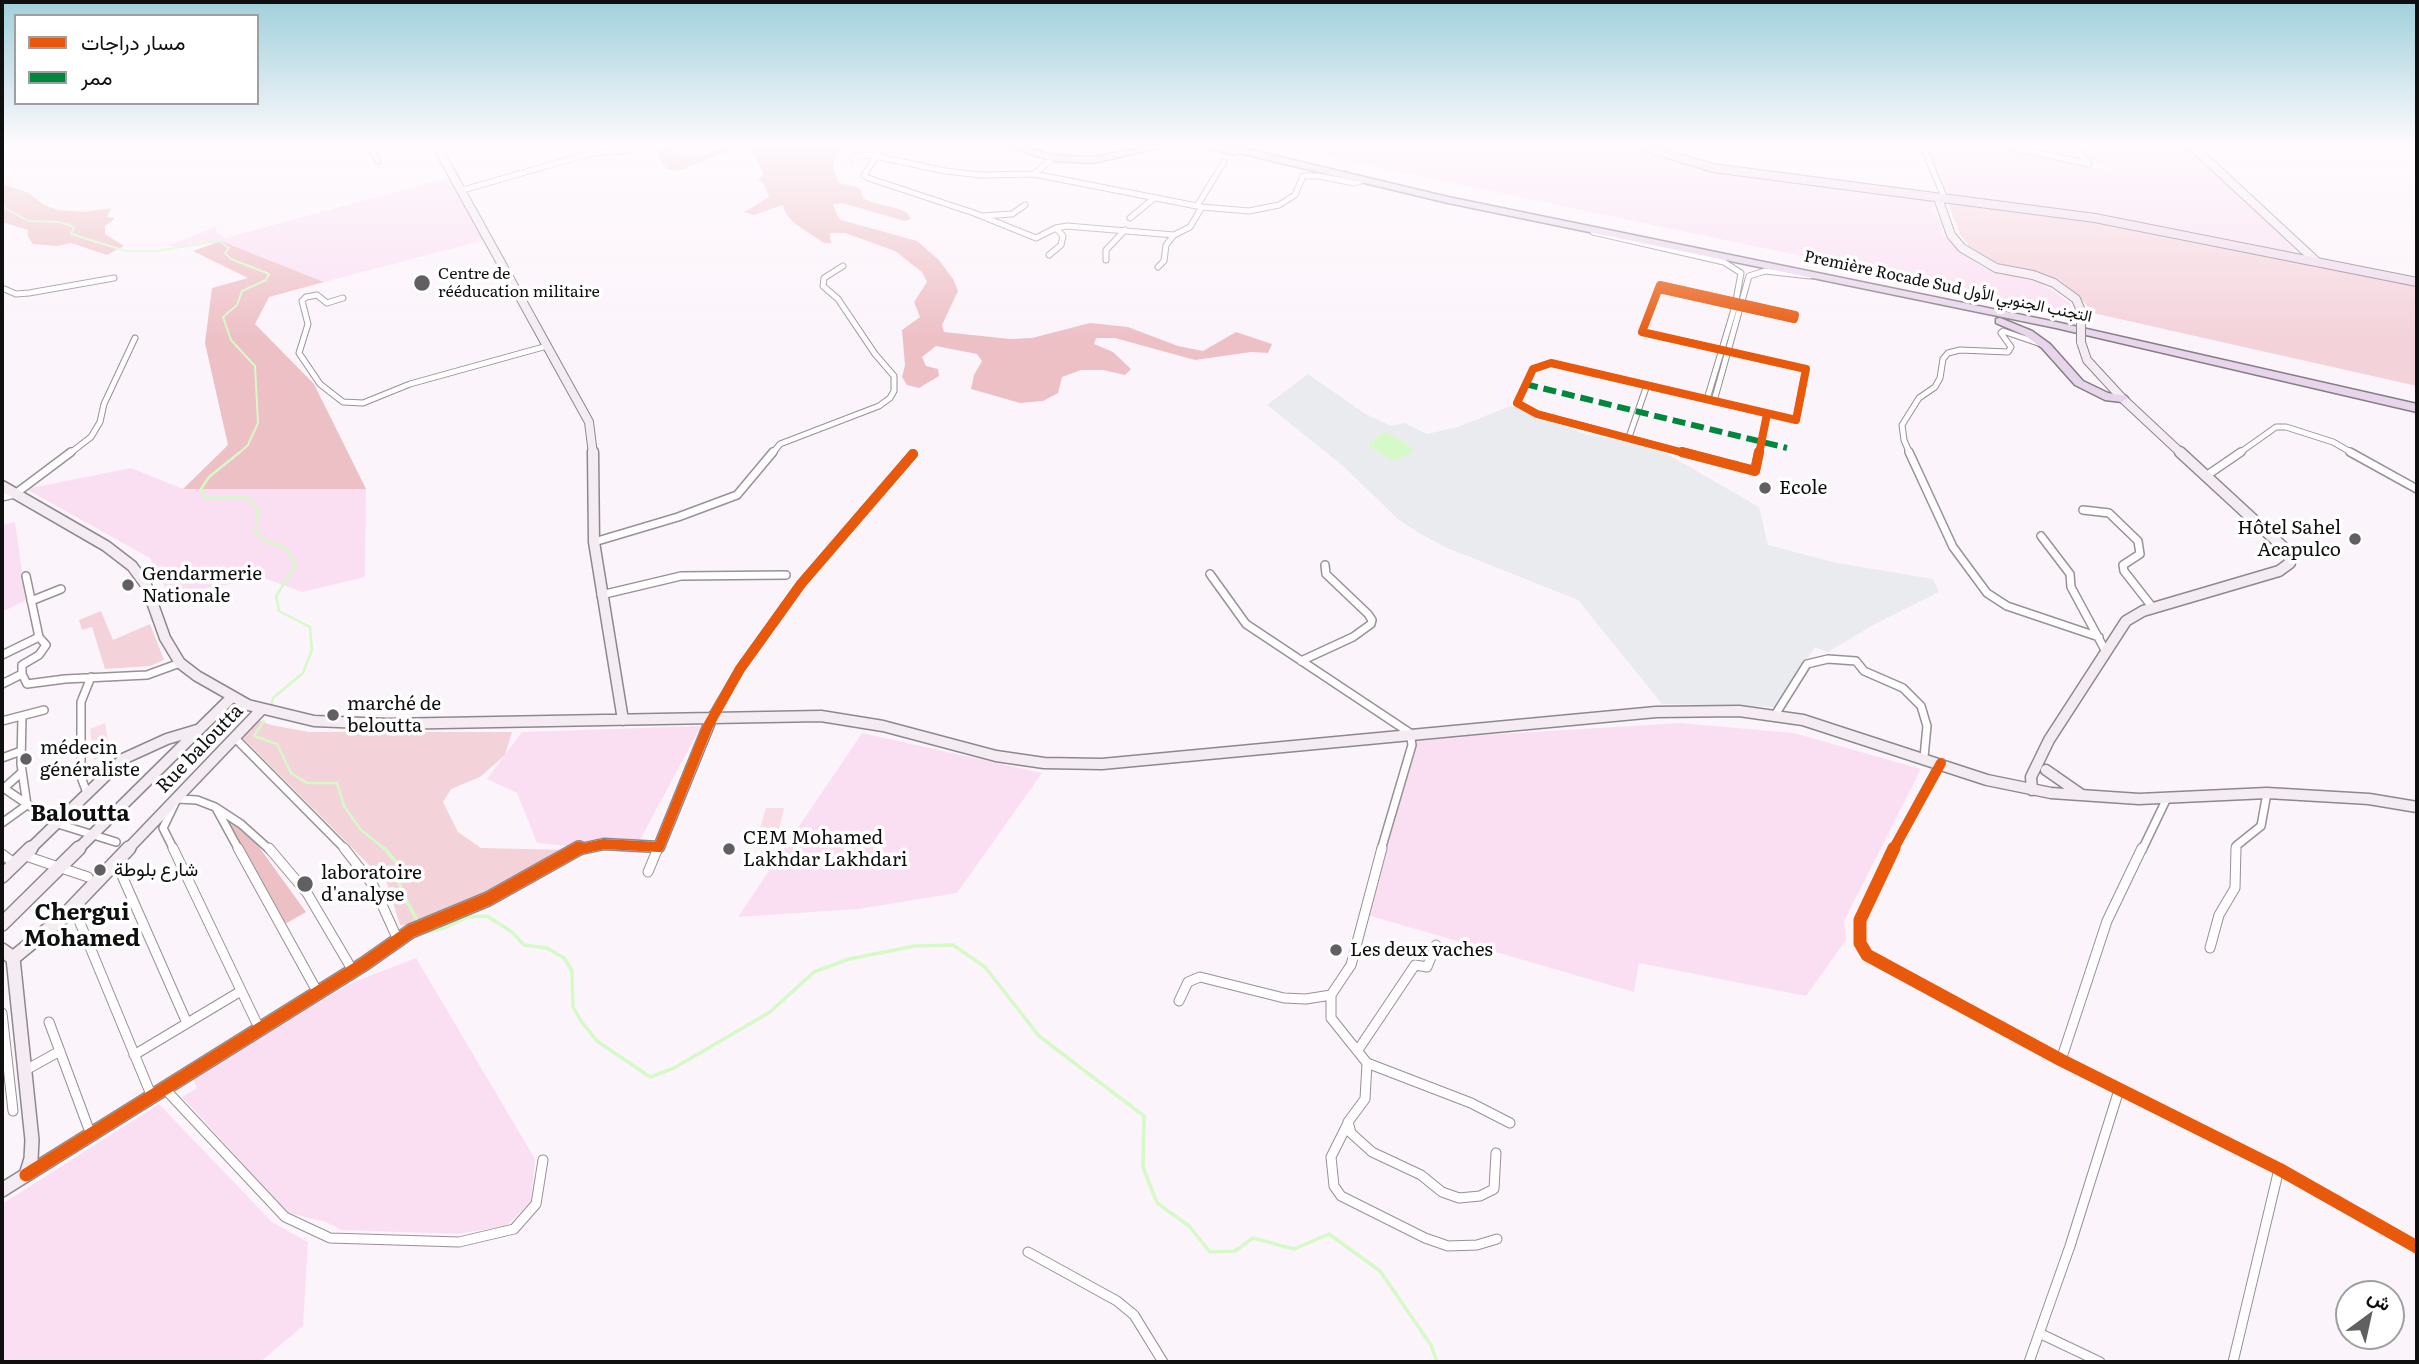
<!DOCTYPE html>
<meta charset="utf-8">
<style>
body{margin:0}
#map{position:relative;width:2419px;height:1364px;overflow:hidden;background:#fcf4fb;font-family:Literata,Vazirmatn,serif}
canvas{display:block}
.frame{position:absolute;inset:0;border:4px solid #0f0f0f;pointer-events:none}
.legend{position:absolute;left:14px;top:14px;width:245px;height:91px;box-sizing:border-box;background:#fff;border:2px solid #9f9f9f;margin:0;padding:9px 12px;list-style:none;font-size:21px;color:#0f0f0f}
.legend li{display:flex;align-items:center;gap:14px;height:35px}
.legend b{width:35px;border:2px solid #9f9f9f}
.north{position:absolute;left:2335px;top:1280px;width:70px;height:70px;box-sizing:border-box;background:#fff;border:2px solid #9f9f9f;border-radius:50%;rotate:33deg;font-size:19px;font-weight:700;line-height:28px;text-align:center;color:#0f0f0f}
.north::after{content:'';display:block;margin:auto;width:24px;height:32px;background:#625f62;clip-path:polygon(50% 0,100% 100%,50% 72%,0 100%)}
</style>
<div id="map">
<canvas width="2419" height="1364"></canvas>
<div class="frame"></div>
<ul class="legend">
<li><b style="height:9px;background:#e8590c"></b>مسار دراجات</li>
<li><b style="height:9px;background:#00873e"></b>ممر</li>
</ul>
<div class="north">ش</div>
</div>
<script>
const g = document.querySelector('canvas').getContext('2d');
g.lineJoin = 'round';
function paint(path, color) {
  g.fillStyle = color;
  g.fill(path, 'evenodd');
}
function shape(rows) {
  const path = new Path2D();
  for (const r of rows) {
    path.moveTo(r[0], r[1]);
    for (let i = 2; i < r.length; i += 2) path.lineTo(r[i], r[i + 1]);
  }
  return path;
}
function trace(path, color, width, dash) {
  g.strokeStyle = color;
  g.lineWidth = width;
  g.lineCap = dash ? 'butt' : 'round';
  g.setLineDash(dash || []);
  g.stroke(path);
}
function label(font, color, halo, rows, align = 'center') {
  g.font = font + ' Literata,Vazirmatn,serif';
  g.lineWidth = 7;
  g.setLineDash([]);
  g.textBaseline = 'middle';
  g.strokeStyle = halo;
  g.fillStyle = color;
  for (const [text, x, y, turn = 0] of rows) {
    g.save();
    g.translate(x, y);
    g.rotate((+turn || 0) * Math.PI / 180);
    g.textAlign = isNaN(turn) ? turn : align;
    if (halo) g.strokeText(text, 0, 0);
    g.fillText(text, 0, 0);
    g.restore();
  }
}
paint(shape([
 [1308,374,1364,413,1391,426,1404,423,1427,434,1458,427,1510,406,1588,435,1643,444,1662,451,1759,507,1768,545,1837,563,1933,579,1939,592,1875,624,1828,652,1815,647,1775,707,1662,704,1578,600,1445,547,1419,533,1399,520,1343,466,1267,405]
]), '#eaebef');
paint(shape([
 [1295,147,1633,147,1713,171,1932,200,1944,236,1983,268,2040,282,2070,303,2069,312,1395,171],
 [1927,147,2012,147,2084,167,2114,169,2091,163,2075,147,2188,147,2295,249,2292,252,2281,252,1949,195,1945,193],
 [450,177,484,240,324,282,221,241,186,247,168,246,216,227,217,233,225,238],
 [131,468,183,489,366,489,365,577,302,592,264,578,169,595,150,558,26,489],
 [15,522,26,600,2,612,2,525],
 [1680,723,1794,733,1921,769,1844,921,1846,940,1806,996,1639,963,1634,992,1367,915,1417,739],
 [701,726,633,853,537,843,517,793,487,779,522,732],
 [862,733,1042,773,957,893,858,909,738,917],
 [416,958,535,1159,531,1202,506,1226,457,1234,342,1230,326,1222,288,1213,182,1097,197,1088,193,1078,351,983],
 [159,1104,272,1222,308,1242,303,1326,260,1362,2,1362,2,1204]
]), '#fadff3');
paint(shape([
 [1948,203,2097,222,2417,285,2417,386,2093,313,2078,295,2059,280,1995,262,1969,246,1960,234],
 [101,611,113,640,150,624,164,660,150,666,105,669,92,627,82,630,79,620],
 [258,720,271,725,309,732,512,732,505,755,480,777,451,789,443,802,458,832,481,848,566,850,457,908,409,925,400,925,387,883,242,737]
]), '#f4d2da');
paint(shape([
 [659,147,684,147,669,152,696,157,724,147,740,147,678,171,667,169,658,157],
 [751,147,840,147,833,165,838,183,855,186,861,190,863,198,871,202,899,209,907,213,911,219,905,221,842,203,833,204,837,215,841,220,917,241,939,260,953,279,958,291,942,325,944,332,1010,339,1032,338,1090,323,1128,327,1178,346,1203,351,1236,332,1272,344,1268,353,1251,352,1195,360,1115,338,1096,338,1094,344,1113,352,1131,369,1125,375,1103,370,1081,370,1062,377,1058,393,1043,401,1020,403,971,389,974,375,982,361,977,354,936,346,922,357,926,366,938,369,939,376,919,388,907,385,902,377,905,365,902,330,920,317,914,302,927,282,922,272,895,251,845,233,830,233,831,243,824,243,794,223,786,214,783,205,754,215,744,212,769,197,763,183,758,182,763,173],
 [2,184,29,193,44,205,58,210,84,212,111,208,107,217,114,218,113,220,105,226,105,234,124,246,107,255,71,243,57,246,33,244,28,237,28,230,2,222],
 [221,241,324,282,269,297,255,324,314,384,366,489,183,489,228,445,205,343,212,288,248,278,193,251],
 [224,817,254,840,306,912,285,924]
]), '#edc0c6');
paint(shape([
 [105,723,110,753,94,760,90,729],
 [766,808,784,808,775,846,755,846]
]), '#f8dde6');
paint(shape([
 [1385,432,1410,446,1414,451,1398,460,1392,460,1369,446,1376,437]
]), '#d5f9c7');
trace(shape([
 [2,200,5,208,28,221,60,222,74,227,71,234,126,251,156,251,219,241,229,248,225,253,231,259,269,274,266,280,242,291,237,305,223,317,231,340,255,366,258,423,248,445,238,454]
]), '#d5f9c7', 2);
trace(shape([
 [240,452,209,477,201,489,205,498,247,497,258,509,255,533,268,542,286,548,296,565,276,596,279,611,310,627,312,650,303,673,273,698,271,706],
 [264,721,254,736,277,744,291,773,307,783,337,783,344,806,361,830,386,850]
]), '#d5f9c7', 2.5);
trace(shape([
 [384,848,396,862,396,873,403,894,419,924],
 [422,930,424,933,444,928,468,917,487,916,512,932,524,945,547,948,564,958,572,971,573,1007,581,1021,597,1041,650,1077,674,1068,770,1012,814,972,849,959,915,946,953,945,985,967,1039,1036,1144,1116,1143,1167,1157,1203,1189,1226,1210,1252,1235,1251,1253,1238,1294,1249,1329,1234,1380,1271,1431,1345,1437,1362]
]), '#d5f9c7', 3.5);
const streetFar2 = shape([
 [369,147,378,161],
 [883,147,864,175,868,178,974,213,1036,238,1056,228,1067,226,1174,235,1190,227,1202,207,1249,211,1279,205,1295,195,1303,176,1319,176,1354,183,1364,180],
 [1923,147,1945,199],
 [2011,147,2089,164,2074,147],
 [853,159,860,155,875,156,945,171,981,175,1034,174,1053,158],
 [1034,174,1202,207],
 [463,190,588,154,629,150],
 [1197,206,1224,162],
 [982,216,1012,214,1025,205],
 [1130,218,1153,199],
 [1593,232,1724,262,1741,273,1735,306,1707,399],
 [1049,255,1061,245,1063,236,1056,228],
 [1106,260,1106,250,1125,230],
 [1158,267,1164,261,1166,245,1174,235],
 [2,288,16,294,29,293,114,278],
 [1659,289,1794,319,1795,315,1660,285,1642,332,1806,369,1796,420,1551,363,1533,369,1517,403,1537,414,1688,454],
 [343,298,327,303,317,295,306,297,302,301,308,324,299,353,320,384,343,402,363,403,410,384,547,346],
 [1714,401,1749,276,1765,271,1810,276],
 [1629,437,1647,385],
 [69,454,91,437,100,422,104,404,135,338],
 [772,454,780,444,879,406,890,398,894,391,894,376,875,354,838,299,823,286,824,278,843,266],
 [1759,454,1767,414],
 [1910,454,1904,440,1902,425,1919,398,1935,387,1940,378,1943,359,1948,353,1960,350,2008,352,2011,347,2001,333,2003,331,2041,344],
 [2238,454,2276,427,2286,427,2333,442,2354,454]
]);
const streetFar1 = shape([
 [1682,452,1755,471,1759,452],
 [1909,452,1953,547,1987,593,2007,606,2099,637],
 [2350,452,2417,489],
 [2206,476,2241,452],
 [2,497,15,494,71,452],
 [2083,510,2109,513,2138,541,2140,554,2123,565,2124,571,2153,608],
 [2041,536,2070,574,2071,587,2105,650],
 [594,542,678,517,737,495,773,452],
 [1210,574,1246,624,1410,733,1412,745,1381,850],
 [26,576,39,637,46,645,39,655,22,665,22,674,27,684,65,679,147,675,180,663],
 [601,595,681,576,786,575],
 [31,601,61,589],
 [2,655,39,637],
 [1301,661,1353,637,1371,624,1372,620,1368,614,1326,574,1325,565],
 [2,684,22,674],
 [1775,715,1807,664,1828,659,1856,661,1864,671,1903,688,1921,706,1927,726,1924,757],
 [712,717,740,669,801,584,913,454],
 [2,721,44,710],
 [236,739,346,850],
 [2,758,21,751],
 [2,787,55,823,116,842],
 [2,790,22,772],
 [87,793,81,777,81,702,91,677],
 [216,808,239,850],
 [2,823,27,805,21,764,22,716],
 [174,850,163,828,177,799,197,800,215,807,241,824,270,850],
 [658,850,659,847],
 [1893,850,1940,764],
 [2142,850,2167,798],
 [2236,850,2236,846,2261,826,2267,793]
]);
const street = shape([
 [173,848,260,1030],
 [238,848,318,993],
 [269,848,307,893,353,971],
 [344,848,373,885,398,940],
 [1894,848,1860,920,1860,943,1867,955,2061,1060,2279,1169,2417,1247],
 [2,854,14,863],
 [23,855,88,877],
 [116,862,187,1023],
 [648,872,658,848],
 [73,906,152,1097],
 [2210,948,2219,915,2235,888,2236,848],
 [1331,995,1331,1018,1367,1063,1365,1099,1348,1122,1351,1133,1372,1152,1421,1175,1442,1192,1459,1198,1480,1196,1494,1189,1496,1153],
 [1179,1001,1188,982,1200,977,1284,998,1306,999,1331,995,1351,965,1382,848],
 [2,1013,13,1111],
 [49,1022,91,1135],
 [1358,1050,1415,965,1427,967,1436,945],
 [134,1055,241,991],
 [2061,1060,2107,921,2142,848],
 [1367,1063,1471,1103,1510,1123],
 [24,1071,60,1051],
 [165,1089,285,1217,330,1238,459,1242,514,1229,536,1204,543,1160],
 [1348,1123,1331,1157,1334,1186,1341,1196,1425,1238,1448,1246,1477,1245,1497,1239],
 [1028,1252,1117,1301,1134,1315,1163,1362],
 [2039,1333,2100,1362],
 [2029,1362,2070,1246,2119,1090],
 [2233,1362,2279,1169]
]);
const secondaryFar2 = shape([
 [437,147,589,422,593,454],
 [2193,147,2317,262],
 [1938,198,1951,235,1962,248,1996,268,2033,275,2054,283,2076,299,2081,311],
 [2081,342,2087,360,2122,398,2182,454]
]);
const secondaryFar1 = shape([
 [593,452,594,542,623,720],
 [2,486,106,546,132,566,146,585,165,638,180,663,197,676,248,705,314,721,387,724,821,716,883,726,996,756,1044,763,1102,764,1656,712,1739,711,1803,720,1987,780,2051,793,2139,799,2267,793,2369,799,2417,807],
 [2046,770,2082,795],
 [2032,790,2031,777,2049,740,2126,621,2143,611,2279,571,2290,563,2289,555,2282,546,2180,452],
 [29,850,123,759,167,739,197,730],
 [77,850,231,698],
 [127,850,261,710],
 [576,850,604,844,659,847,712,717]
]);
const secondary = shape([
 [2,876,31,848],
 [2,924,79,848],
 [2,950,13,958,32,1140,31,1159,26,1175,2,1190],
 [13,958,62,918,129,848],
 [26,1175,364,964,411,931,488,899,579,848]
]);
const primary = shape([
 [1644,147,1713,168,2095,218,2417,282]
]);
const highway = shape([
 [1009,147,1024,147,1053,155,1093,157,1144,147,1164,147,1093,163,1053,161,1009,147],
 [1204,147,1239,147,1448,197,2056,322,2417,404,2417,412,2056,328,1448,203,1239,153,1235,155,1204,147],
 [2000,318,2032,331,2050,344,2083,381,2108,393,2126,396,2128,398,2122,402,2105,400,2075,385,2042,348,2024,335,1996,323,1996,319,2000,318]
]);
trace(streetFar2, '#969295', 7);
trace(streetFar1, '#969295', 10);
trace(street, '#969295', 11);
trace(secondaryFar2, '#8c898c', 10);
trace(secondaryFar1, '#8c898c', 13);
trace(secondary, '#8c898c', 16);
trace(primary, '#837f83', 10);
trace(highway, '#837f83', 3);
trace(streetFar2, '#fffdfe', 5);
trace(streetFar1, '#fffdfe', 7);
trace(street, '#fffdfe', 9);
trace(secondaryFar2, '#f5ebf2', 8);
trace(secondaryFar1, '#f5ebf2', 10);
trace(secondary, '#f5ebf2', 13);
trace(primary, '#eed9eb', 8);
paint(highway, '#e8d5eb');
const secondaryBridge = shape([
 [2081,311,2081,342]
]);
trace(secondaryBridge, '#8c898c', 10, []);
trace(secondaryBridge, '#f5ebf2', 8);
trace(shape([
 [1525,384,1787,448]
]), '#00873e', 6, [13, 6]);
trace(shape([
 [1659,289,1794,319,1795,315,1660,285,1642,332,1806,369,1796,420,1551,363,1533,369,1517,403,1537,414,1688,454],
 [1759,454,1767,414]
]), '#e8590c', 8);
trace(shape([
 [1682,452,1755,471,1759,452],
 [576,850,604,844,659,847,708,726,740,669,801,584,913,454],
 [1893,850,1941,763]
]), '#e8590c', 10);
trace(shape([
 [1894,848,1860,920,1860,943,1867,955,2061,1060,2279,1169,2417,1247],
 [26,1175,364,964,411,931,488,899,579,848]
]), '#e8590c', 13);
const sky = g.createLinearGradient(0, 0, 0, 338);
sky.addColorStop(0, '#a0d0db');
sky.addColorStop(0.43, '#fefafd');
sky.addColorStop(1, '#fefafd00');
g.fillStyle = sky;
g.fillRect(0, 0, 2419, 338);
for (const [x, y, r, color] of [
 [422,283,9,"#625f62"],
 [1765,488,7,"#625f62"],
 [2355,539,7,"#625f62"],
 [128,585,7,"#625f62"],
 [333,715,7,"#625f62"],
 [26,759,7,"#625f62"],
 [729,849,7,"#625f62"],
 [100,870,7,"#625f62"],
 [305,884,9,"#625f62"],
 [1336,950,7,"#625f62"]
]) {
  const dot = new Path2D();
  dot.arc(x, y, r, 0, 2 * Math.PI);
  g.fillStyle = color;
  g.fill(dot);
  trace(dot, '#fff', 2.5);
}
label('16px', '#0f0f0f', '#fff', [
 ["Centre de",438,274],
 ["rééducation militaire",438,292]
], 'left');
label('16px', '#0f0f0f', '#fff', [
 ["Première Rocade Sud التجنب الجنوبي الأول",1948,287,12]
]);
label('19px', '#0f0f0f', '#fff', [
 ["Ecole",1779,488],
 ["Hôtel Sahel",2341,528,"right"],
 ["Acapulco",2341,550,"right"],
 ["Gendarmerie",142,574],
 ["Nationale",142,596],
 ["marché de",347,704],
 ["beloutta",347,726],
 ["médecin",40,748],
 ["généraliste",40,770],
 ["CEM Mohamed",743,838],
 ["Lakhdar Lakhdari",743,860],
 ["شارع بلوطة",114,870],
 ["laboratoire",321,873],
 ["d'analyse",321,895],
 ["Les deux vaches",1350,950]
], 'left');
label('19px', '#0f0f0f', '#fff', [
 ["Rue baloutta",200,749,-46]
]);
label('bold 23px', '#0f0f0f', '#fff', [
 ["Baloutta",80,814],
 ["Chergui",82,913],
 ["Mohamed",82,939]
]);
</script>
